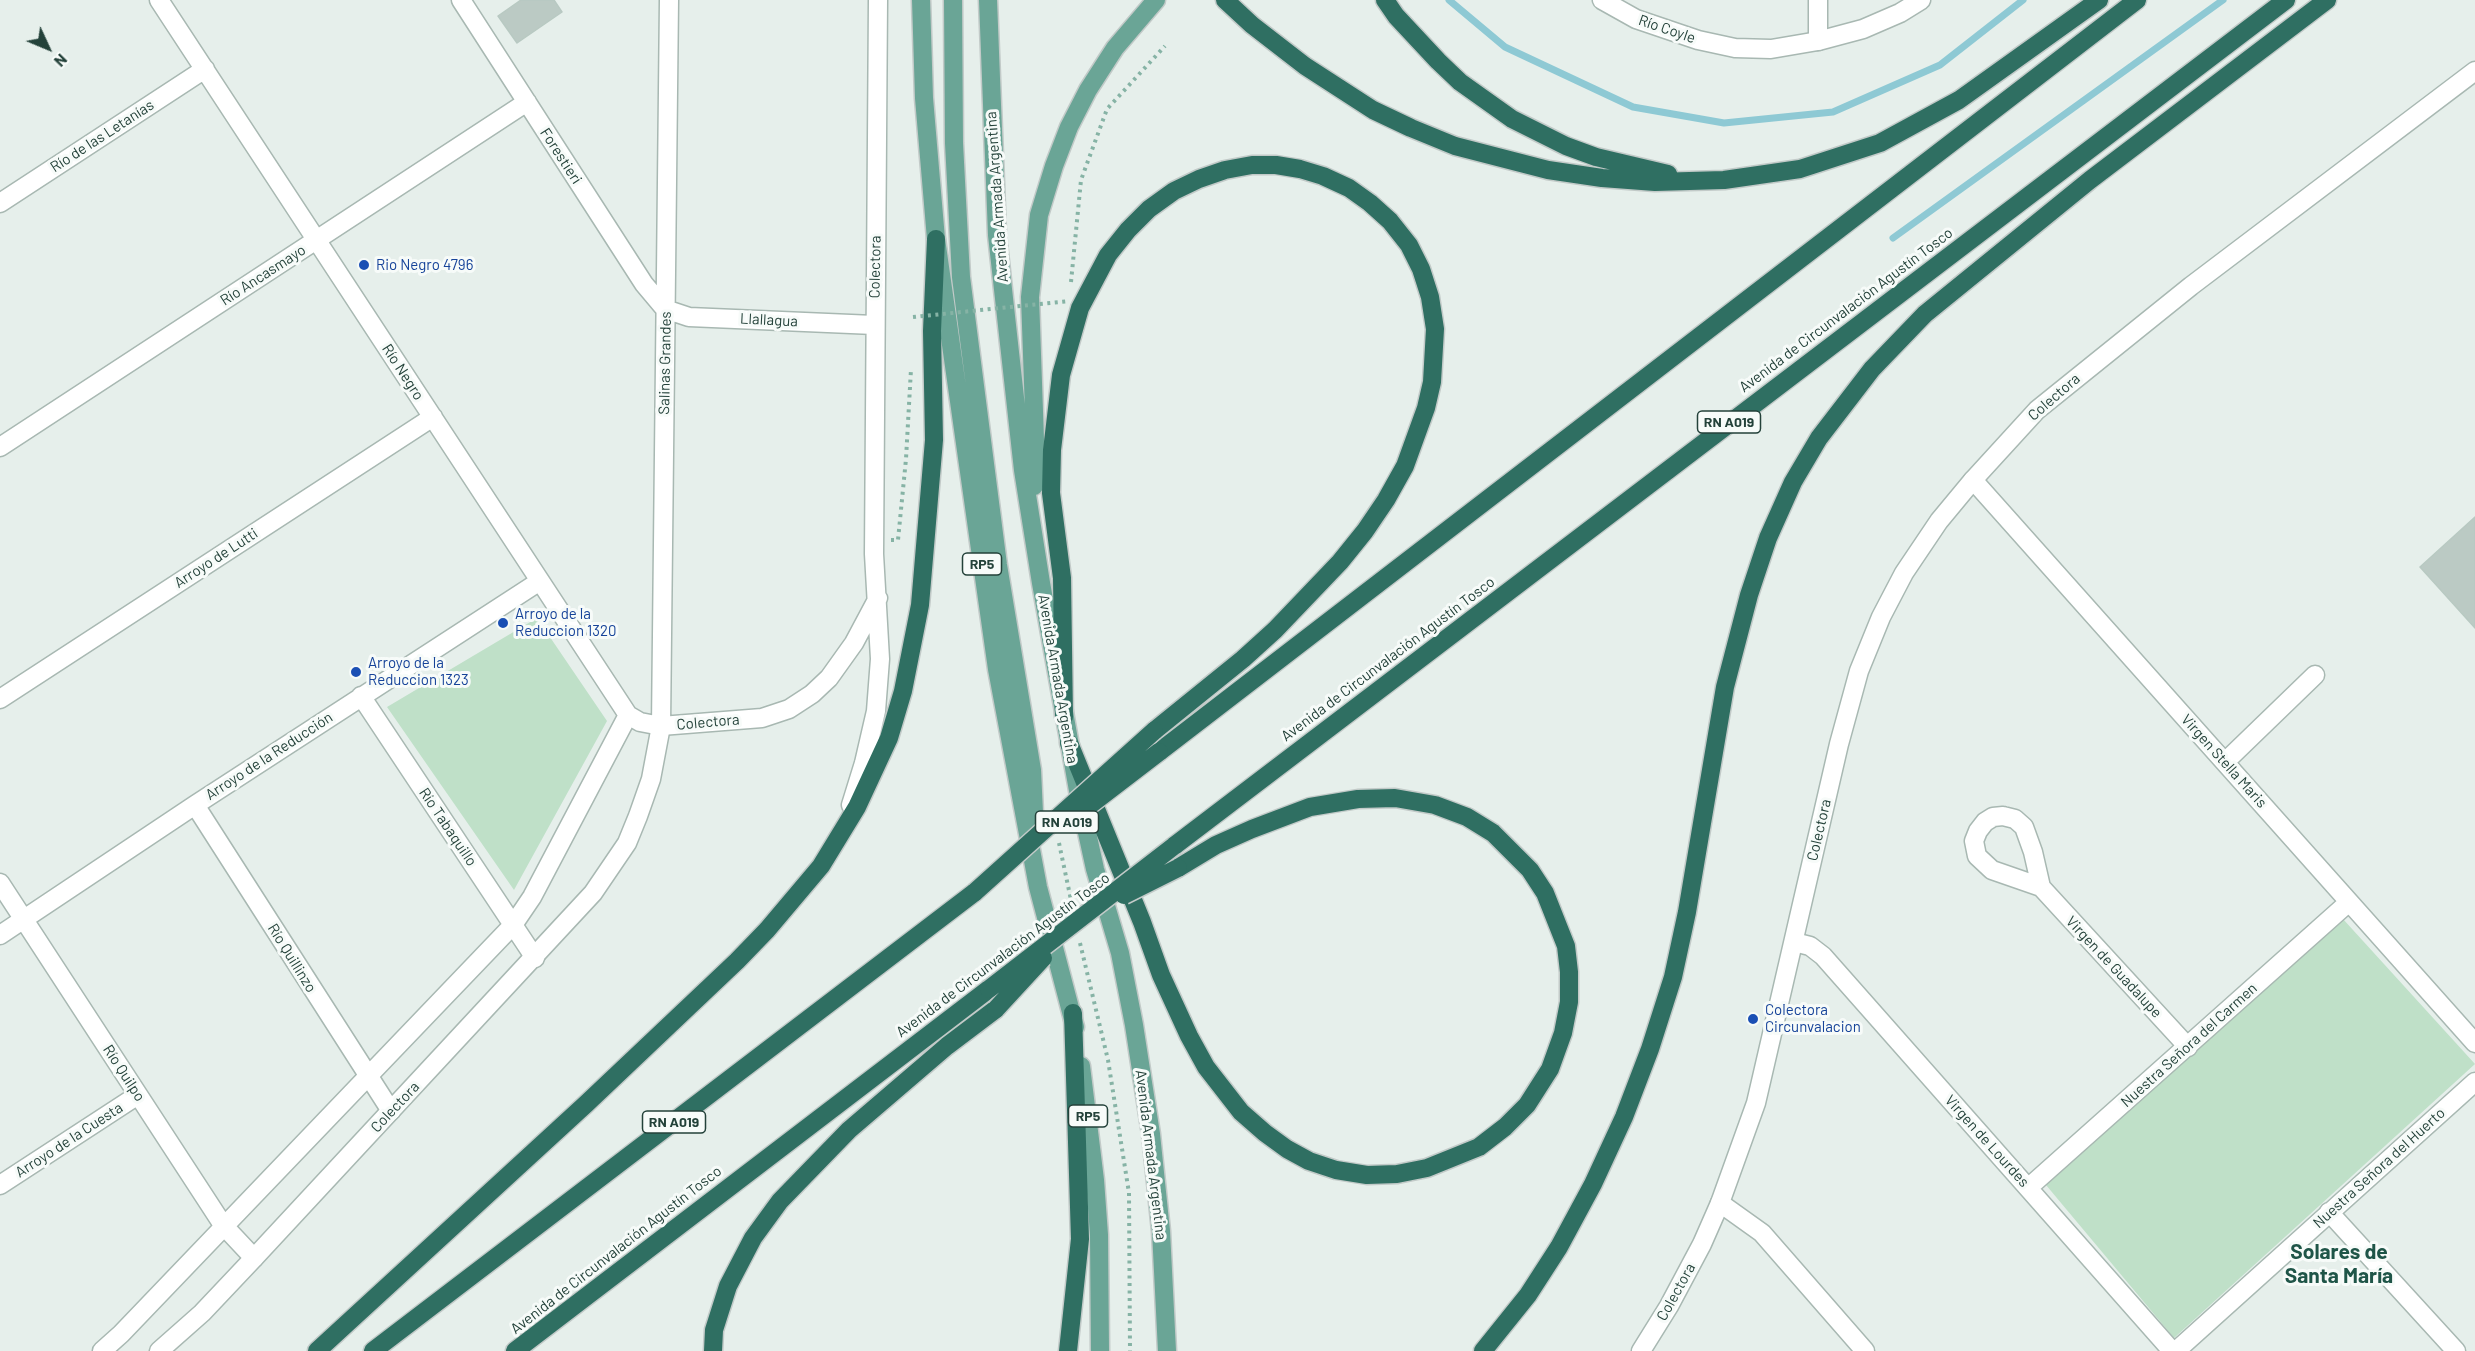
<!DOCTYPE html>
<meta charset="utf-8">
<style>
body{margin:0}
#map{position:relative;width:2475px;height:1351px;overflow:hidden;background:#e6efeb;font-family:Barlow,sans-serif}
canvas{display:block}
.north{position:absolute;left:18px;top:18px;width:60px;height:60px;-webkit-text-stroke:4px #f7fbf9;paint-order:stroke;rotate:134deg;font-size:16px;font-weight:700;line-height:24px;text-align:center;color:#24423a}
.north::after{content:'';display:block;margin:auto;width:21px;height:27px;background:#24423a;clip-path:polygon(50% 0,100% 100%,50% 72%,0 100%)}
</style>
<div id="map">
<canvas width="2475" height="1351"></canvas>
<div class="north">N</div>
</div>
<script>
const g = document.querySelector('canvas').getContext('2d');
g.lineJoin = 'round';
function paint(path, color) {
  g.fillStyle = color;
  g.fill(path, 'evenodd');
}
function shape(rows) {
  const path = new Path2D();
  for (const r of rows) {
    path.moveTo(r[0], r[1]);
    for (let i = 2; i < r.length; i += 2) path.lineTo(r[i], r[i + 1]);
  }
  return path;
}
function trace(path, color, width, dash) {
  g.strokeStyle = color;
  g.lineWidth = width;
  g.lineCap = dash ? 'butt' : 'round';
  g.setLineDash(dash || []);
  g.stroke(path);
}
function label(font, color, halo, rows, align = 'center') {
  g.font = font + ' Barlow,sans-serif';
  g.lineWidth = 6;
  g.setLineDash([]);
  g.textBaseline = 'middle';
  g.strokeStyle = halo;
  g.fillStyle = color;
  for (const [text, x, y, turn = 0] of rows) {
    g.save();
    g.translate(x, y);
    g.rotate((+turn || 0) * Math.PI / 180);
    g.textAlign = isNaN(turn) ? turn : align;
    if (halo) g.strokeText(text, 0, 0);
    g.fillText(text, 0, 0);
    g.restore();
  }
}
paint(shape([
 [537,618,607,721,514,890,387,707],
 [2343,919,2475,1064,2174,1338,2046,1185]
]), '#bfe0c8');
trace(shape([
 [1449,0,1505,47,1633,107,1724,123,1833,112,1940,65,2023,0],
 [1893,238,2223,0]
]), '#8ec9d4', 7);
const building = shape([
 [521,0,554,0,562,12,517,43,498,16,521,0],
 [2475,517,2475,628,2420,567,2475,517]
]);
paint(building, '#bbcac4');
trace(building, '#b8c9c2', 1.5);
const minor = shape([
 [159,0,628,715,640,722,661,726,762,718,789,709,812,694,829,678,854,643,878,598],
 [461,0,644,284,665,309,689,317,874,325],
 [1818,0,1818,41],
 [0,203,205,69],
 [0,447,527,102],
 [1973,480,2475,1043],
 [361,696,535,958],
 [0,699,433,417],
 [661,726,669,0],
 [2225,762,2315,675],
 [195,805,391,1111],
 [851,805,864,763,876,711,880,659,874,554,878,0],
 [2003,816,2015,819,2024,827,2033,852,2041,887,1992,870,1977,856,1974,841,1978,831,1985,822,1993,817,2003,816],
 [0,883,223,1225,254,1258],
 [2041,887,2188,1047],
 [0,935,195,805,540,581],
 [1794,942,1810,946,1823,956,2172,1351],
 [0,1185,138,1095],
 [2028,1188,2349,902],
 [1720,1203,1762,1233,1865,1351],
 [2329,1212,2456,1351],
 [102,1351,121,1334,513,925,532,897,628,715],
 [2176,1351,2475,1082]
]);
const tertiary = shape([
 [1602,0,1636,19,1698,40,1735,48,1771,49,1818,41,1863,29,1900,13,1921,0],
 [159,1351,202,1313,254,1258,593,893,627,843,638,816,651,779,661,726],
 [1641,1351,1669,1306,1702,1244,1720,1203,1756,1103,1839,744,1859,671,1881,617,1904,573,1939,521,1973,480,2037,410,2191,286,2475,71]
]);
const primary = shape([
 [921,0,924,98,936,239,997,669,1038,887,1075,1027],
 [953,0,954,143,961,277,998,565,1032,770,1034,813],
 [988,0,997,235,1023,470,1041,583,1079,796,1095,869,1120,953,1134,1025,1151,1134,1161,1231,1167,1351],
 [1034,486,1035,440,1030,297,1039,215,1054,166,1069,127,1088,90,1115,48,1156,0],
 [1081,1066,1095,1180,1099,1235,1100,1351]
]);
const motorway = shape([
 [1225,0,1252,25,1305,66,1373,110,1411,128,1455,146,1548,170,1602,178,1655,182,1724,180,1800,169,1880,143,1959,100,2099,0],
 [1385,0,1396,16,1438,61,1460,82,1512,119,1566,146,1596,157,1668,174],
 [1064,717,1062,578,1051,493,1052,450,1061,375,1080,308,1108,255,1128,230,1149,209,1174,191,1199,179,1225,170,1252,165,1276,165,1300,169,1323,176,1349,188,1370,203,1390,221,1409,245,1421,269,1430,297,1435,329,1432,382,1426,408,1405,466,1386,500,1365,531,1340,562,1275,630,1243,659,1154,731],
 [1069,743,1142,922,1161,975,1189,1036,1206,1067,1241,1112,1265,1133,1287,1149,1309,1161,1336,1170,1367,1175,1397,1174,1427,1168,1479,1147,1505,1127,1527,1105,1550,1069,1563,1033,1569,1002,1569,972,1566,946,1545,893,1530,870,1493,833,1467,817,1435,805,1395,798,1358,799,1310,807,1252,829,1216,845,1178,868],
 [1159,752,2137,0],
 [1174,846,2286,0],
 [317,1351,586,1104,737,961,767,930,821,866,857,807,889,738,903,691,920,605,934,440,932,331,936,239],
 [373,1351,975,892],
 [515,1351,989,989],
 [713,1351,714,1330,728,1286,753,1238,780,1201,849,1130,947,1046,996,1009],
 [1068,1351,1080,1239,1073,1013],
 [1483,1351,1528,1295,1559,1247,1593,1184,1624,1117,1650,1049,1673,977,1687,912,1725,687,1749,595,1768,538,1793,482,1819,438,1872,369,1925,314,2090,180,2327,0]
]);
trace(minor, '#a8b8b2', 21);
trace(tertiary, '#a8b8b2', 21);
trace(primary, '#c2cac8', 21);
trace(motorway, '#c2cac8', 21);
trace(shape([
 [1071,282,1081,180,1107,109,1165,46],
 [891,540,898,540,906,459,911,369],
 [1059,843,1071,900],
 [1080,943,1108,1060,1129,1193,1130,1351]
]), '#86b3a5', 4, [3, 4.5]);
trace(minor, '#fff', 18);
trace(tertiary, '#fff', 18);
trace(primary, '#6aa596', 18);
trace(motorway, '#2f6f62', 18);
const motorwayBridge = shape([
 [1082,811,1159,752],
 [975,892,1154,731],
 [1124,895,1178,868],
 [989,989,1174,846],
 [996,1009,1043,958]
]);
trace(motorwayBridge, '#c2cac8', 21, []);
trace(shape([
 [913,317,1069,301]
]), '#86b3a5', 4, [3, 4.5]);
trace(motorwayBridge, '#2f6f62', 18);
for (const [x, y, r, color] of [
 [364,265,6,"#1a4fb4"],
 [503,623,6,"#1a4fb4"],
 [356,672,6,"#1a4fb4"],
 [1753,1019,6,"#1a4fb4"]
]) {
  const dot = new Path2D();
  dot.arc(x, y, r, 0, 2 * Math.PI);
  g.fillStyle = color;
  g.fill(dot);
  trace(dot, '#f7fbf9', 2);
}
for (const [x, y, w] of [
 [1729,422,63],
 [982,564,39],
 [1067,822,63],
 [1088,1116,39],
 [674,1122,63]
]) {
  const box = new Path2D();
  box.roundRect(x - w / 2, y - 11, w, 22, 4.5);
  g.fillStyle = '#f7fbf9';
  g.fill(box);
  trace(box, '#24423a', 1.5);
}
label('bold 14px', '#24423a', null, [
 ["RN A019",1729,422],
 ["RP5",982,564],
 ["RN A019",1067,822],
 ["RP5",1088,1116],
 ["RN A019",674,1122]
]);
label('15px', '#24423a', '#f7fbf9', [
 ["Río Coyle",1667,29,19],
 ["Río de las Letanías",102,136,-33],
 ["Forestieri",561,156,57],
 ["Avenida Armada Argentina",997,197,-94],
 ["Colectora",875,267,-89],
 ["Río Ancasmayo",263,275,-33],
 ["Avenida de Circunvalación Agustín Tosco",1846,310,-37],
 ["Llallagua",769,320,3],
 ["Salinas Grandes",665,363,-89],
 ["Río Negro",403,372,57],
 ["Colectora",2054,397,-41],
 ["Arroyo de Lutti",216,558,-33],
 ["Avenida de Circunvalación Agustín Tosco",1388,659,-37],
 ["Avenida Armada Argentina",1058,679,80],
 ["Colectora",708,722,-5],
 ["Arroyo de la Reducción",269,756,-33],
 ["Virgen Stella Maris",2224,761,48],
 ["Río Tabaquillo",448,827,56],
 ["Colectora",1819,830,-77],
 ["Avenida de Circunvalación Agustín Tosco",1003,955,-37],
 ["Río Quillinzo",292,958,58],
 ["Virgen de Guadalupe",2114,967,47],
 ["Nuestra Señora del Carmen",2189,1045,-42],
 ["Río Quilpo",124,1073,57],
 ["Colectora",395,1107,-47],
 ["Arroyo de la Cuesta",69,1140,-33],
 ["Virgen de Lourdes",1987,1141,48],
 ["Avenida Armada Argentina",1151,1155,83],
 ["Nuestra Señora del Huerto",2379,1168,-42],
 ["Avenida de Circunvalación Agustín Tosco",616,1250,-38],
 ["Colectora",1676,1292,-61]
]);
label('15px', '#164399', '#f7fbf9', [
 ["Rio Negro 4796",376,265],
 ["Arroyo de la",515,614],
 ["Reduccion 1320",515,631],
 ["Arroyo de la",368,663],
 ["Reduccion 1323",368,680],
 ["Colectora",1765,1010],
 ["Circunvalacion",1765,1027]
], 'left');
label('bold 21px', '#1f5548', '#f7fbf9', [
 ["Solares de",2339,1252],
 ["Santa María",2339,1276]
]);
</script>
